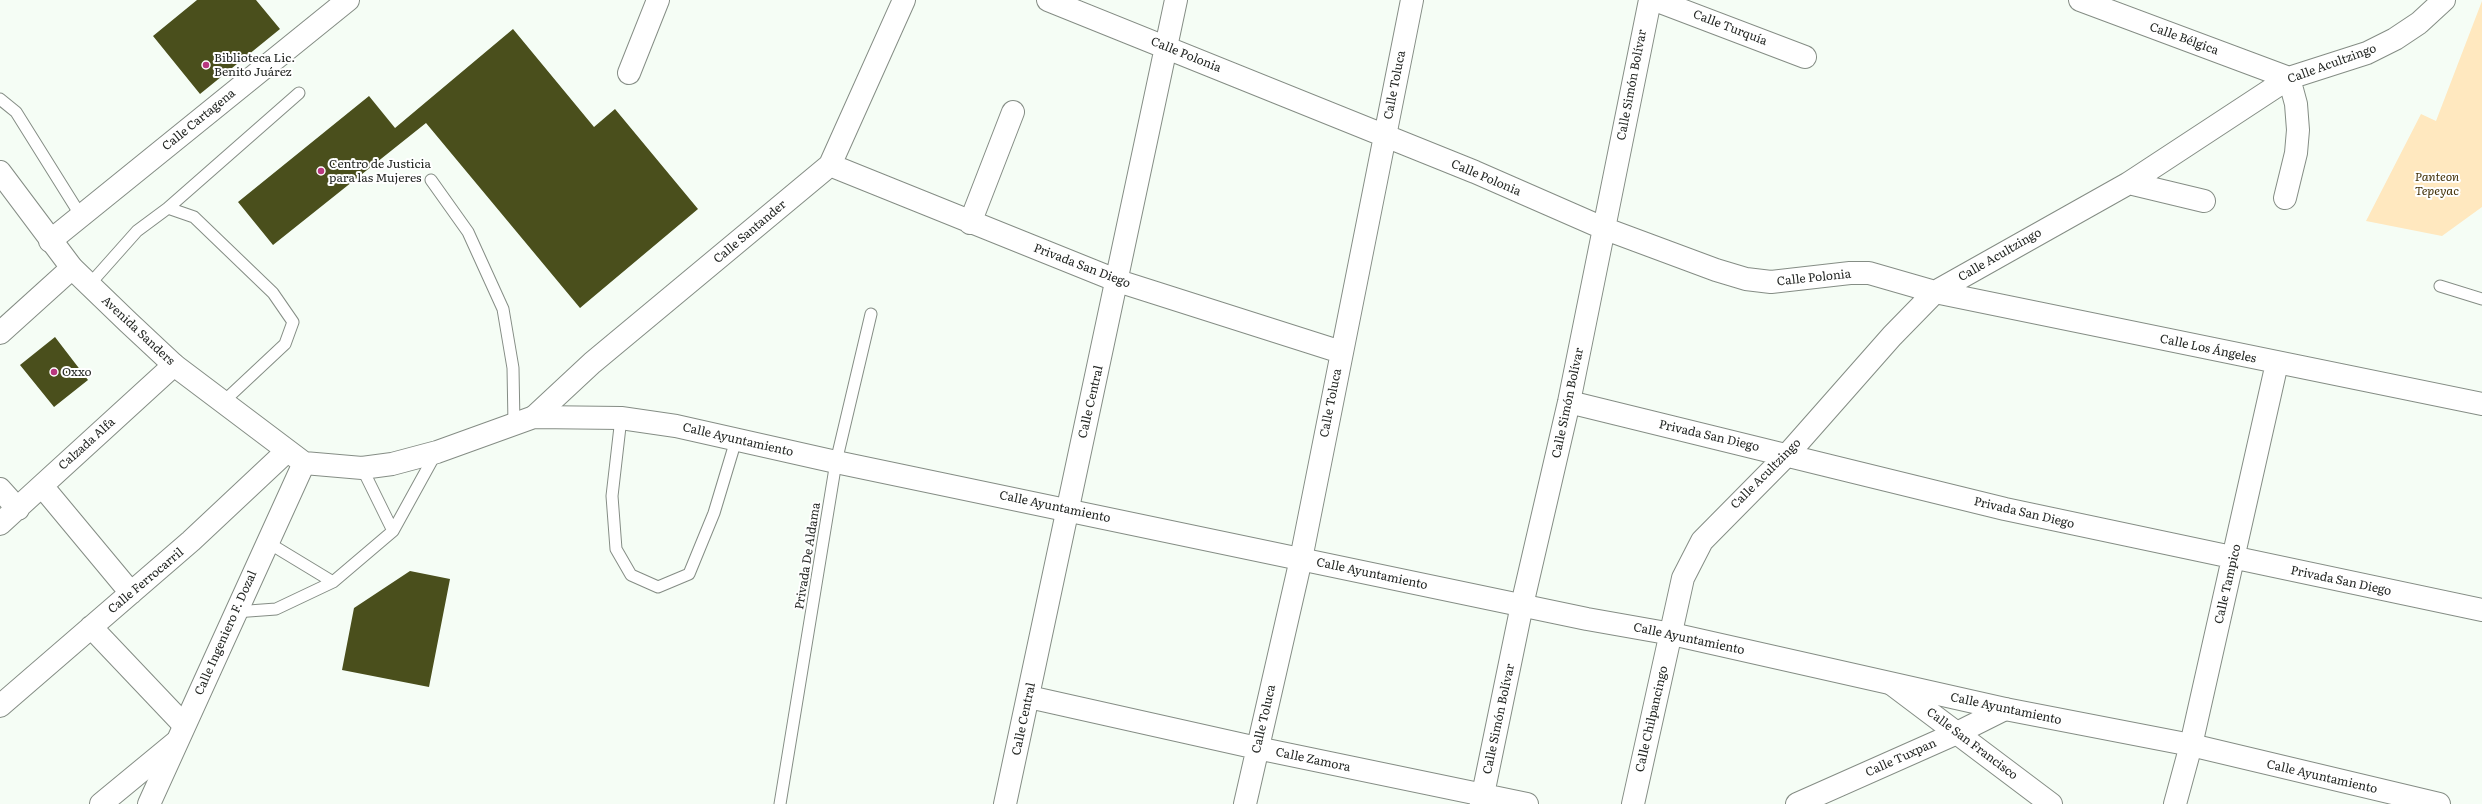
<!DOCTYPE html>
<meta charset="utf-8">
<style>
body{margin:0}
canvas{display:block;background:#f5fdf5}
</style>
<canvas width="2482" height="804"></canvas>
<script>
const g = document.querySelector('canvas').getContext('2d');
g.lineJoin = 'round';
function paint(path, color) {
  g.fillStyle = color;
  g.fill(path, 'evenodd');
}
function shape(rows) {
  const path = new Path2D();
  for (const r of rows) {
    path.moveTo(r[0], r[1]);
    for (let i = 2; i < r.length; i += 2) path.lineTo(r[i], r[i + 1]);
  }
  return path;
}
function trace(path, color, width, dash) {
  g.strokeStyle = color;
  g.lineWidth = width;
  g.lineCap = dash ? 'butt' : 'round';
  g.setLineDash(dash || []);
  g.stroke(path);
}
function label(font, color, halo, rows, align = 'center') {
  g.font = font + ' Literata,serif';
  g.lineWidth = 4;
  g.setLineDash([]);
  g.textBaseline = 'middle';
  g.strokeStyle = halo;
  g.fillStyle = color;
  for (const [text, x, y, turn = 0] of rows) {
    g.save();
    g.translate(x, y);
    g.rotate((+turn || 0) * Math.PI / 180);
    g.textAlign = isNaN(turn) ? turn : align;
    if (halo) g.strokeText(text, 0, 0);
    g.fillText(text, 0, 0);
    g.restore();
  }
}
paint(shape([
 [2482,1,2482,207,2442,236,2366,221,2421,114,2436,121]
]), '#ffe8bf');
paint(shape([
 [197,0,256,0,280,29,200,94,153,36],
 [513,29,594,127,615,109,698,209,580,308,426,123,273,245,238,202,369,96,395,128],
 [55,337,88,380,54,407,20,365],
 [410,571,450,579,429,687,342,670,354,608]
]), '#4a4f1c');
const service = shape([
 [0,99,16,112,81,216],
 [431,180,468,232,503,309,513,368,514,424],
 [168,208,299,93],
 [89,285,137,231,168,208,194,217,273,293,293,322,285,344,222,403],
 [2440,286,2482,299],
 [621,418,612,496,616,549,631,575,658,587,689,574,714,513,736,440],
 [362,468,393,531],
 [267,542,333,582],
 [235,612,276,609,333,582,393,531,436,453],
 [780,804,836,462,871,314]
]);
const minor = shape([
 [1048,0,1475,172,1603,228,1716,270,1746,279,1771,282,1850,273,1869,273,1935,292,2482,404],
 [1655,0,1805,57],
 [2080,0,2289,78,2296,104,2298,130,2296,153,2285,198],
 [629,73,658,0],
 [830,165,1118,281,1341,352],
 [2129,183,2204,201],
 [970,223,1013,112],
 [50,241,348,0],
 [0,333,72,268],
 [1569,402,2005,509,2482,610],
 [534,417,592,363,830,165,904,0],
 [42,486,131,593],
 [0,489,18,509],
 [0,524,174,365],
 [91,627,184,725],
 [1029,697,1257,748,1527,804],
 [0,706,191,541,287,451],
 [101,804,175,743],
 [1005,804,1176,0],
 [1245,804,1301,559,1412,0],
 [1481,804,1522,605,1569,402,1650,0],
 [1633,804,1683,578,1702,541,1787,455,1892,336,1935,292,2129,183,2289,78,2367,53,2395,39,2419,23,2444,0],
 [1797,804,1957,733,2005,709],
 [2175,804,2191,745,2277,363]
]);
const tertiary = shape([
 [1893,685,2051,804],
 [149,804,304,463]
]);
const secondary = shape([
 [0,172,72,268,128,322,174,365,304,463,362,468,392,464,437,452,534,417,621,418,676,426,836,462,1587,619,1672,634,2005,709,2191,745,2439,804]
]);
trace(service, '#858d85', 13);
trace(minor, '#858d85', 24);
trace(tertiary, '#858d85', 24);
trace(secondary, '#858d85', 24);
trace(service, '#fff', 11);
trace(minor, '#fff', 22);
trace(tertiary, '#fff', 22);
trace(secondary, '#fff', 22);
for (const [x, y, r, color] of [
 [206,65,4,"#b9377f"],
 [321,171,4,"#b9377f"],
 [54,372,4,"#b9377f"]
]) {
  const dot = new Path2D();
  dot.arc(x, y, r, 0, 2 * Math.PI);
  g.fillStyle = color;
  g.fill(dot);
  trace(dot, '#fff', 1.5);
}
label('12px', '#242724', '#fff', [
 ["Calle Turquía",1730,28,21],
 ["Calle Bélgica",2184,39,20],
 ["Calle Polonia",1186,55,22],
 ["Calle Acultzingo",2332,64,-20],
 ["Calle Toluca",1395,85,-79],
 ["Calle Simón Bolívar",1632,85,-79],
 ["Calle Cartagena",199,120,-39],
 ["Calle Polonia",1486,178,23],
 ["Calle Santander",750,232,-40],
 ["Calle Acultzingo",2000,255,-30],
 ["Privada San Diego",1082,266,21],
 ["Calle Polonia",1814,278,-6],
 ["Avenida Sanders",138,331,43],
 ["Calle Los Ángeles",2208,349,12],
 ["Calle Central",1091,402,-77],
 ["Calle Toluca",1331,403,-79],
 ["Calle Simón Bolívar",1568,403,-78],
 ["Privada San Diego",1709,436,13],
 ["Calle Ayuntamiento",738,440,13],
 ["Calzada Alfa",87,444,-42],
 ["Calle Acultzingo",1766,474,-45],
 ["Calle Ayuntamiento",1055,507,12],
 ["Privada San Diego",2024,513,13],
 ["Privada De Aldama",808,556,-81],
 ["Calle Ayuntamiento",1372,574,12],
 ["Calle Ferrocarril",146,581,-40],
 ["Privada San Diego",2341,581,12],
 ["Calle Tampico",2228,584,-77],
 ["Calle Ingeniero F. Dozal",226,633,-66],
 ["Calle Ayuntamiento",1689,639,12],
 ["Calle Ayuntamiento",2006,709,12],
 ["Calle Central",1024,719,-78],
 ["Calle Toluca",1264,719,-77],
 ["Calle Simón Bolívar",1499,719,-78],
 ["Calle Chilpancingo",1652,719,-77],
 ["Calle San Francisco",1972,744,37],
 ["Calle Tuxpan",1901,758,-24],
 ["Calle Zamora",1313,760,12],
 ["Calle Ayuntamiento",2322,777,13]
]);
label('12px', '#242724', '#fff', [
 ["Biblioteca Lic.",214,58],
 ["Benito Juárez",214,72],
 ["Centro de Justicia",329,164],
 ["para las Mujeres",329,178],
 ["Oxxo",62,372]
], 'left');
label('italic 12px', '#433108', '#fff', [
 ["Panteon",2437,177],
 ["Tepeyac",2437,191]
]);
</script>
